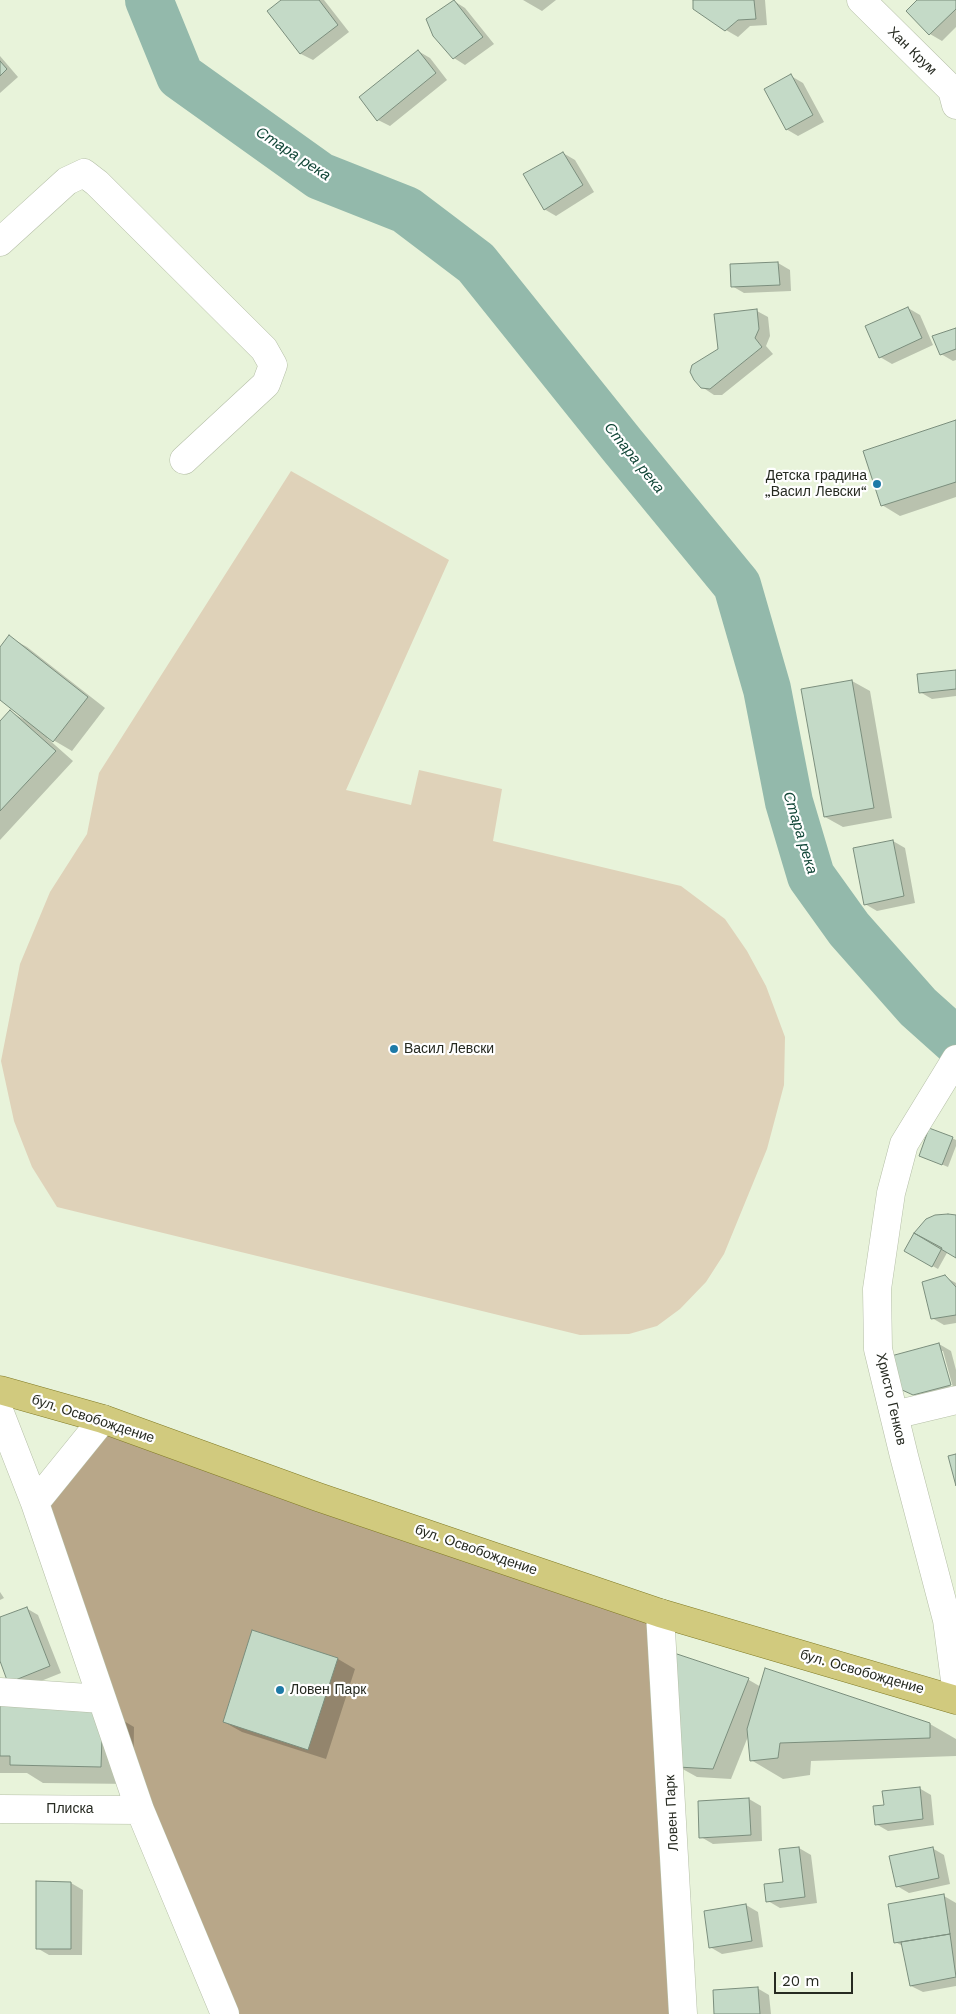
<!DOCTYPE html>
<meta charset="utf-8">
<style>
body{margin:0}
#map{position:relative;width:956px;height:2014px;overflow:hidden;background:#e8f3da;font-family:"Work Sans",sans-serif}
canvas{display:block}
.scale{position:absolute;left:774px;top:1972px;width:79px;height:22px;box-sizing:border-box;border:2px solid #262a21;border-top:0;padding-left:6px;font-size:15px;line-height:18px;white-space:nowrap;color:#262a21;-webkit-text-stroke:4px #fff;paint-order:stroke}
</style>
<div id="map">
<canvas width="956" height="2014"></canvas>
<div class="scale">20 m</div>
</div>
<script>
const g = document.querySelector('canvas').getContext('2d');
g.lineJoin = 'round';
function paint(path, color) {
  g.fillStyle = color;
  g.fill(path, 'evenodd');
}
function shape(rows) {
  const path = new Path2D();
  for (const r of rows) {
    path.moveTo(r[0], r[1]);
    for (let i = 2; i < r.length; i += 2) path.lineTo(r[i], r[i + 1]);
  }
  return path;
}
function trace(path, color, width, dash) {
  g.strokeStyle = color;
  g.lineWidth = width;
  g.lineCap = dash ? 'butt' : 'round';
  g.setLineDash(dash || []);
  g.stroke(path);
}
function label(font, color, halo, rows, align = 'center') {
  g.font = font + ' "Work Sans",sans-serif';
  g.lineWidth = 4.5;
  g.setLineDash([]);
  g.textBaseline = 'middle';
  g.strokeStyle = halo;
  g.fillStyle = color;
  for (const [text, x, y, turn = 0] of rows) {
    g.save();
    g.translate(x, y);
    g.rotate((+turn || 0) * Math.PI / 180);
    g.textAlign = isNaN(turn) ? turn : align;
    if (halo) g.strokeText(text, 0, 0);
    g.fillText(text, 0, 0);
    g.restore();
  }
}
paint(shape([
 [291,471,449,560,346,790,411,805,419,770,502,789,493,841,681,886,725,919,747,951,766,986,785,1037,784,1085,767,1149,724,1254,706,1282,680,1309,657,1326,629,1334,580,1335,57,1207,32,1167,14,1121,1,1061,20,964,50,892,87,834,99,773]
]), '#dfd2b9');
paint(shape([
 [103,1419,660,1613,683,2014,225,2014,35,1503]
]), '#b8a789');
paint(shape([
 [283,0,324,0,349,32,313,60,301,54,268,12],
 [523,0,556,0,542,11],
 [695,0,765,0,767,25,750,26,738,37,726,30],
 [919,0,956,0,956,27,942,41,930,34],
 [454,1,465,8,494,44,465,65,454,58],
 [418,51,430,58,447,80,390,126,378,120],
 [0,56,18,77,0,93],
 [791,76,803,83,824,122,798,136,786,129],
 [563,153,575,160,594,192,556,216,544,209],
 [778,263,790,270,791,291,744,293,732,286],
 [908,308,920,315,933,345,892,364,880,357],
 [757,311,768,317,770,336,766,346,773,354,722,395,714,395,702,387,719,350],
 [956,329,956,360,953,361,941,354],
 [956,421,956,497,900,516,882,505],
 [9,637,27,647,105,708,72,751,48,737,47,738,73,761,0,840,0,723,10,711,23,719,24,718,0,699,0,649],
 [956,672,956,696,932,699,920,692],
 [852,681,870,691,892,818,843,827,825,817],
 [893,841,905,848,915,903,877,911,865,904],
 [952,1138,956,1140,956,1146,948,1167,920,1155],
 [956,1216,956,1257,948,1251,938,1269,906,1251],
 [945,1277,956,1283,956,1323,944,1325,932,1318],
 [939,1344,951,1351,956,1370,956,1393,926,1401,901,1388],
 [940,1351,943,1351,954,1391,951,1391],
 [0,1592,4,1598,0,1600],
 [26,1608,38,1615,61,1673,21,1689,0,1658,0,1618],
 [672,1654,749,1680,761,1687,930,1724,956,1739,956,1756,811,1761,810,1775,783,1779,751,1760,749,1734,731,1779,697,1777,679,1767],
 [338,1659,355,1669,326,1759,242,1732,224,1722],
 [0,1701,102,1708,134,1727,133,1784,43,1783,27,1773,0,1773],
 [919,1788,931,1795,934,1825,888,1831,876,1824],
 [749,1799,761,1806,762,1841,713,1844,701,1837],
 [799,1848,811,1855,817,1903,780,1908,768,1901,784,1883],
 [932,1848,944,1855,950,1884,909,1893,897,1886],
 [71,1883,83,1890,82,1955,49,1955,37,1948],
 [944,1896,956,1903,956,1986,923,1992,911,1986,903,1946,895,1942],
 [746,1905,758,1912,763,1947,722,1954,710,1947],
 [757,1988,769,1995,771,2014,716,2014]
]), '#0003');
trace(shape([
 [149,0,180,76,320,176,406,210,476,263,622,445,737,585,767,689,789,802,811,876,849,929,918,1007,956,1041]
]), '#93b9ab', 48);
const building = shape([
 [281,0,319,0,338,25,300,54,267,11,281,0],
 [454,0,483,37,453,59,433,36,426,19,454,0],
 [693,0,754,0,756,19,738,20,725,31,693,9,693,0],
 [917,0,956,0,956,9,929,35,906,11,917,0],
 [418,50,436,73,377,121,359,97,418,50],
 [0,61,7,69,0,76,0,61],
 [791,74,813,115,786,130,764,89,791,74],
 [563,152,583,185,544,210,523,174,563,152],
 [778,262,780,285,731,287,730,264,778,262],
 [908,307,922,338,879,358,865,326,908,307],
 [757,309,759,329,755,338,762,347,710,389,701,388,694,380,690,372,692,365,718,349,714,314,757,309],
 [956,328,956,349,940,355,932,336,956,328],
 [956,420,956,482,881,506,863,451,956,420],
 [9,635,88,697,53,742,0,700,0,647,9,635],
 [956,670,956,689,919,693,917,674,956,670],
 [852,680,874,808,824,817,801,689,852,680],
 [10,710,56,751,0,811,0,721,10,710],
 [893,840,904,896,864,905,853,848,893,840],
 [929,1128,953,1137,942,1165,919,1156,929,1128],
 [948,1214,956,1215,956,1258,914,1233,926,1219,935,1215,948,1214],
 [914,1233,942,1248,932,1267,904,1251,914,1233],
 [945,1275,956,1287,956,1315,931,1319,922,1282,945,1275],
 [939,1343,951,1385,913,1395,900,1389,891,1356,939,1343],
 [956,1454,956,1486,948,1456,956,1454],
 [27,1607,50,1666,8,1683,0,1661,0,1617,27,1607],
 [252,1630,338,1658,308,1750,223,1722,252,1630],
 [671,1652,749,1678,713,1769,678,1767,671,1652],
 [765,1668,930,1723,930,1738,780,1743,778,1758,750,1761,747,1729,765,1668],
 [0,1700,103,1707,101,1767,10,1765,10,1756,0,1756,0,1700],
 [920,1787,923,1819,875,1825,873,1806,884,1805,882,1791,920,1787],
 [749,1798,751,1835,699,1838,698,1801,749,1798],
 [799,1847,805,1897,766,1902,764,1884,783,1882,779,1849,799,1847],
 [933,1847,939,1878,896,1887,889,1856,933,1847],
 [36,1881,71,1882,71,1949,36,1949,36,1881],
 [944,1894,950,1934,894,1943,888,1904,944,1894],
 [746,1904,752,1941,709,1948,704,1911,746,1904],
 [950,1934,956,1977,910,1986,901,1942,950,1934],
 [758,1987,760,2014,714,2014,713,1990,758,1987]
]);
paint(building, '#c4dac7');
trace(building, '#7b8e7d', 1);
const minor = shape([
 [861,0,952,90,956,105],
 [0,242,67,181,84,173,97,183,264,349,273,365,266,384,184,460],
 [956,1059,904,1144,891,1193,877,1289,878,1349,904,1456,947,1620,956,1688],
 [0,1413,35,1503,140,1810,225,2014],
 [894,1415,956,1400],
 [35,1503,103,1419],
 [660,1613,683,2014],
 [0,1692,102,1699],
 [0,1809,140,1810]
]);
const major = shape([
 [0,1390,103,1419,318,1497,660,1613,956,1700]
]);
trace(minor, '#b5bfa7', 29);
trace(major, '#817b26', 29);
trace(minor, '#fff', 28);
trace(major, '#d1ca7e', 28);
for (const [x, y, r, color] of [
 [877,484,5,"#1d7aa7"],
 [394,1049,5,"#1d7aa7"],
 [280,1690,5,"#1d7aa7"]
]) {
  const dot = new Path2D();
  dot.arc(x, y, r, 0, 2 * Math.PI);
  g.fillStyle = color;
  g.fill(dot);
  trace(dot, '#fff', 2);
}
label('14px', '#262a21', '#fff', [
 ["Хан Крум",912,51,44],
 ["Христо Генков",891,1399,77],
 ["бул. Освобождение",93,1419,18],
 ["бул. Освобождение",476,1550,19],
 ["бул. Освобождение",862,1672,16],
 ["Плиска",70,1809],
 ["Ловен Парк",672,1813,-93]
]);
label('14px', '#262a21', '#fff', [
 ["Детска градина",867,476,"right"],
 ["„Васил Левски“",867,492,"right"],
 ["Васил Левски",404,1049],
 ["Ловен Парк",290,1690]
], 'left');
label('italic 15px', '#114637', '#fff', [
 ["Стара река",293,154,33],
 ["Стара река",634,458,51],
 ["Стара река",800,833,73]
]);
</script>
